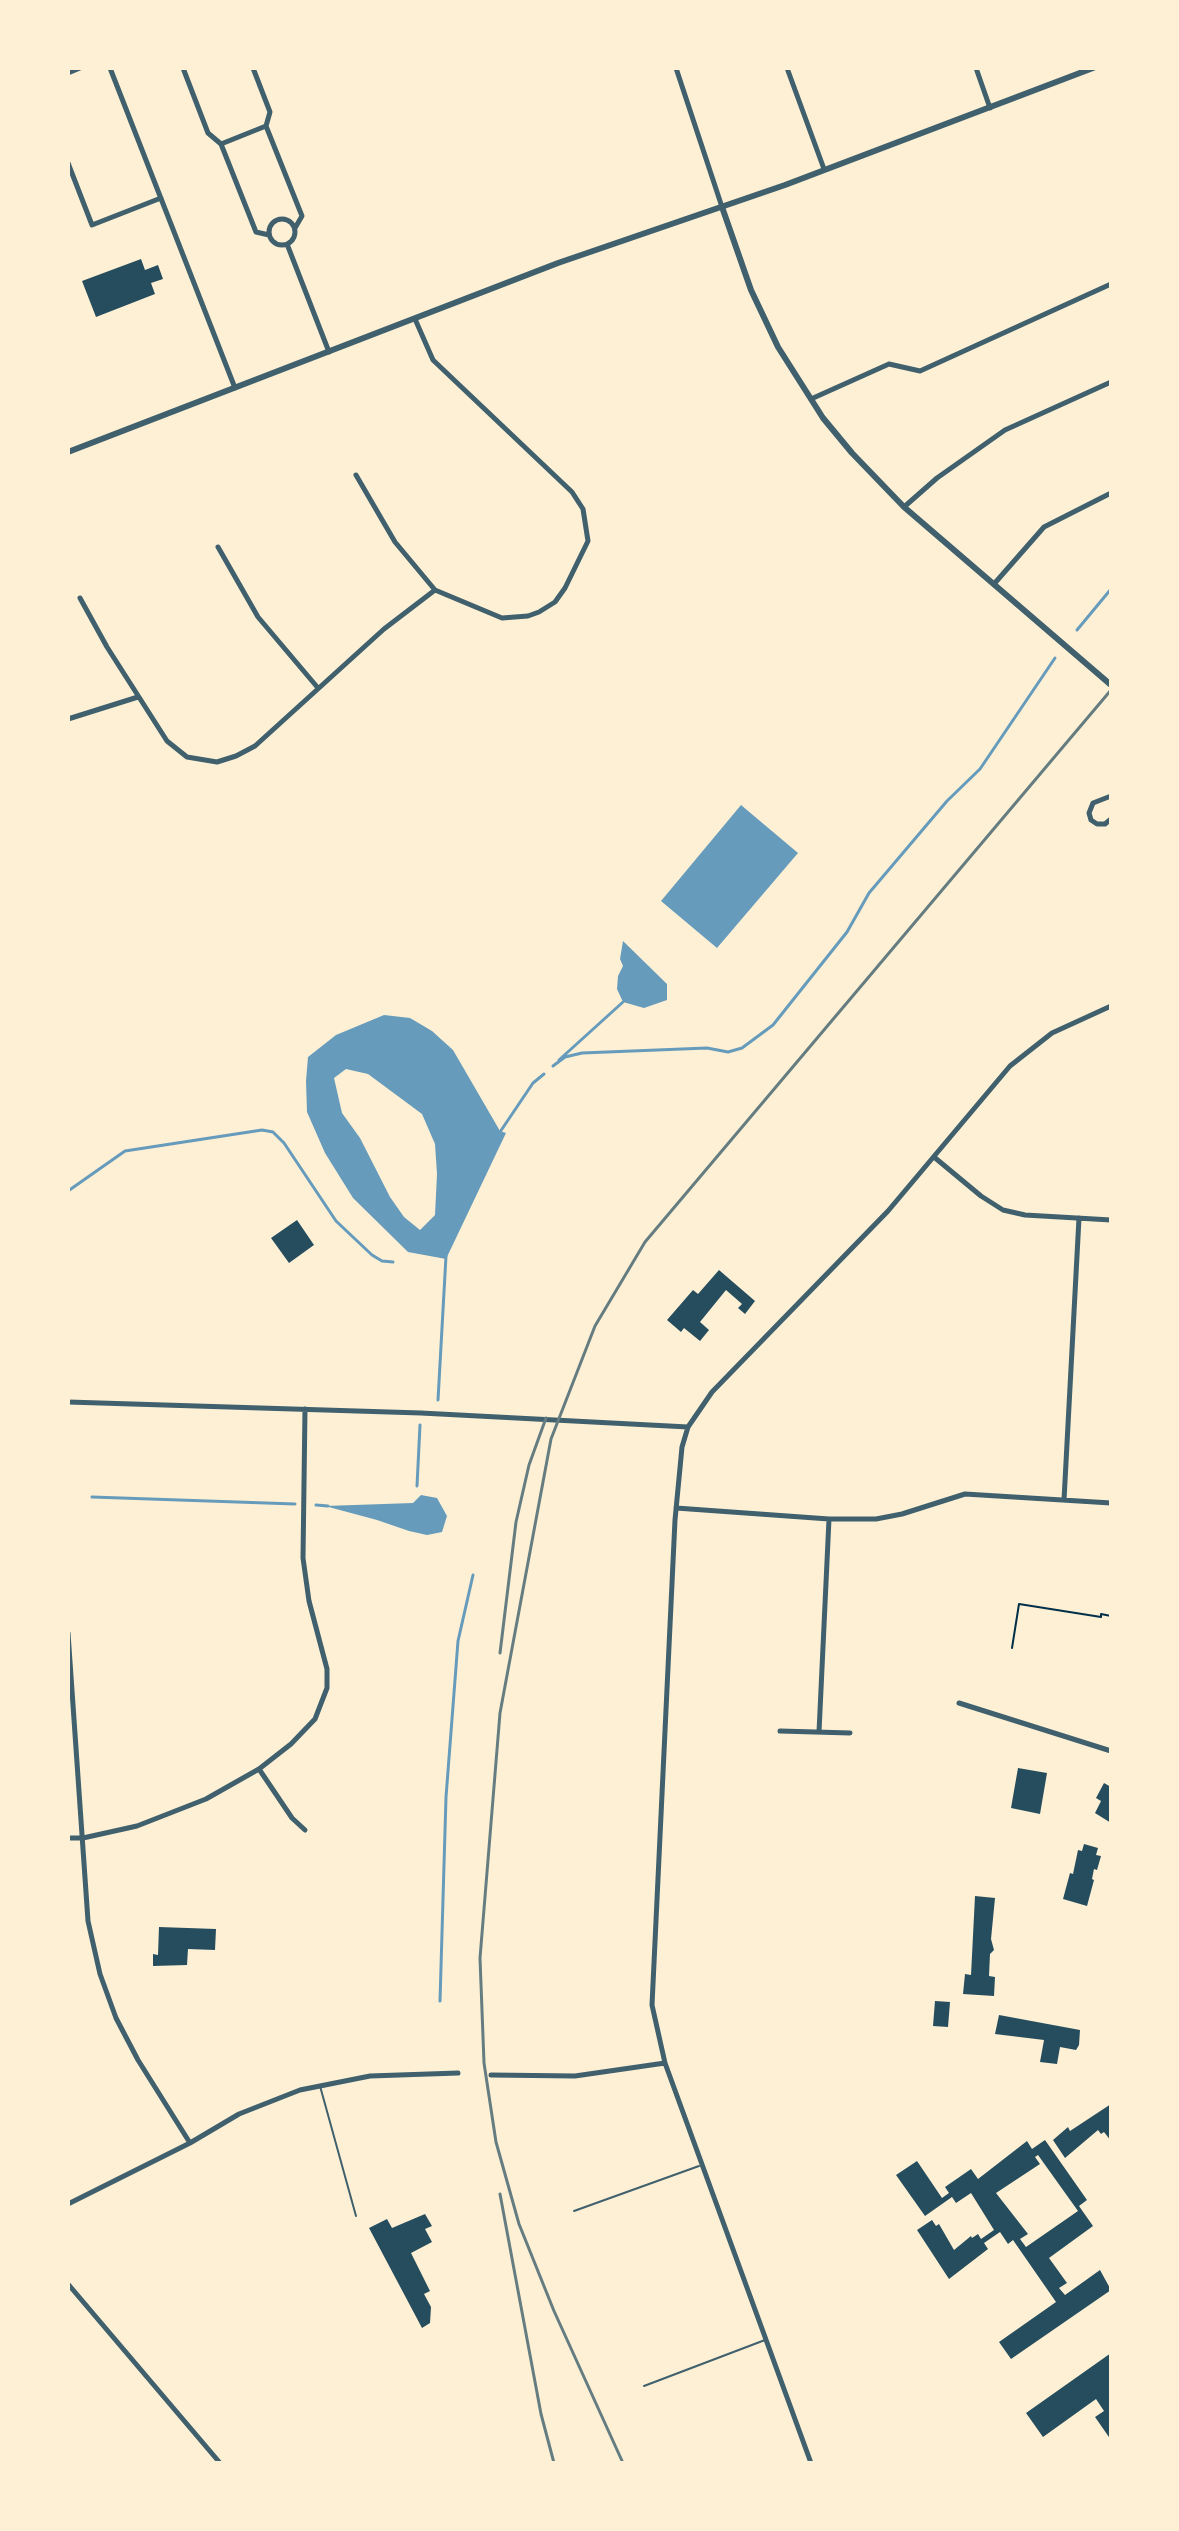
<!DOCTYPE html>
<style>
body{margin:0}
#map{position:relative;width:1179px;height:2531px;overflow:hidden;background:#fdf0d5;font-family:"Noto Serif",serif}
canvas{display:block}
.frame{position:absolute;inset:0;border:70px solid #fdf0d5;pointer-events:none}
</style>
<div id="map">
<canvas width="1179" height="2531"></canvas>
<div class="frame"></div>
</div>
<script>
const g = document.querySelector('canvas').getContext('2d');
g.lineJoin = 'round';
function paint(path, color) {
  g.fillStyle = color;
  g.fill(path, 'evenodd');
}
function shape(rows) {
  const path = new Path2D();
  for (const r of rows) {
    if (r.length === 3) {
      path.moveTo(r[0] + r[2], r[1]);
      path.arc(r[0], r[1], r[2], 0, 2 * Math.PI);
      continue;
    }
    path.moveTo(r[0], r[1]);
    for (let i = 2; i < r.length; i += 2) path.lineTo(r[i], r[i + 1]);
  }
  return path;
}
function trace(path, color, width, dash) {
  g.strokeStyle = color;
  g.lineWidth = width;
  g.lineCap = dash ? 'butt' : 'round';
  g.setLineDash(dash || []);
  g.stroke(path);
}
paint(shape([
 [741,805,798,853,717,948,661,901],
 [623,941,667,984,667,1000,644,1008,623,1002,617,989,618,976,623,966,620,959],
 [384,1015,410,1018,432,1031,453,1050,500,1131,506,1133,446,1259,408,1252,353,1198,325,1153,307,1112,306,1081,308,1057,336,1035],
 [346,1069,368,1074,422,1114,435,1144,437,1174,435,1215,420,1230,404,1217,390,1197,360,1138,342,1113,334,1078],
 [421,1495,437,1498,447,1516,442,1532,427,1535,409,1531,377,1520,325,1506,413,1503]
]), '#669bbc');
trace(shape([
 [1077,630,1111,589],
 [559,1060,623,1002],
 [553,1066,565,1057,582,1053,707,1048,728,1052,742,1048,773,1025,847,932,869,893,947,801,980,769,1055,658],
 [500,1132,533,1083,544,1074],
 [68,1191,125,1151,262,1130,273,1132,284,1143,336,1221,372,1255,382,1261,393,1262],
 [438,1400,446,1256],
 [417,1486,420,1425],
 [92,1497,295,1504],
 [316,1505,328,1506],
 [440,2001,446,1797,458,1641,473,1575]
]), '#669bbc', 3);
paint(shape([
 [141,259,145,270,158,265,163,279,151,283,155,294,96,317,82,281],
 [297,1220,314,1245,289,1263,271,1238],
 [719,1270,755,1301,745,1314,738,1308,742,1304,726,1290,700,1322,709,1330,700,1341,684,1328,681,1332,667,1320,693,1290,698,1294],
 [1018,1768,1047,1773,1040,1814,1011,1808],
 [1104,1783,1111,1787,1111,1823,1095,1813,1101,1801,1096,1798],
 [1084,1844,1098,1848,1096,1855,1101,1856,1097,1870,1094,1869,1092,1879,1094,1880,1087,1906,1063,1899,1070,1873,1073,1874,1078,1850,1082,1851],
 [975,1896,995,1898,991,1939,994,1950,990,1954,989,1976,995,1977,994,1996,963,1994,965,1974,971,1975],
 [159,1927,216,1929,215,1950,188,1949,187,1965,153,1966,153,1954,158,1955],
 [935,2001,950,2002,948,2027,933,2026],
 [999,2015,1080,2030,1079,2045,1076,2050,1060,2047,1057,2064,1040,2062,1044,2040,995,2034],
 [1111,2104,1111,2141,1104,2132,1101,2134,1098,2130,1065,2158,1053,2140,1068,2127,1070,2131],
 [1045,2140,1087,2200,1079,2206,1093,2226,1049,2258,1067,2283,1059,2288,1065,2295,1100,2270,1111,2290,1011,2359,999,2342,1056,2302,1013,2240,1008,2244,1000,2232,984,2243,988,2249,949,2279,917,2230,932,2220,936,2226,939,2224,954,2250,971,2236,972,2238,978,2234,981,2239,994,2230,971,2193,956,2203,952,2197,925,2216,896,2175,917,2161,942,2198,949,2193,945,2187,971,2169,978,2179,1027,2141,1032,2149],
 [1038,2155,1078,2211,1026,2247,1020,2239,1028,2234,996,2193,1040,2164,1035,2157],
 [425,2214,432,2226,425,2229,432,2242,411,2253,430,2291,424,2294,431,2307,430,2323,422,2328,369,2228,387,2219,392,2228],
 [1111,2353,1111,2389,1109,2391,1111,2394,1111,2440,1095,2417,1104,2411,1096,2399,1043,2437,1026,2413]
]), '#264d5e');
trace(shape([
 [1012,1648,1019,1604,1101,1617,1101,1614,1111,1616]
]), '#003049', 2);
trace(shape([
 [320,2086,356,2216],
 [574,2211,699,2166],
 [644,2386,765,2340]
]), '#3f606c', 2);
trace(shape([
 [110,68,235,388],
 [183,68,208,133,221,144,256,232,269,235],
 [253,68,270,112,266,126,302,216,295,228],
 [676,68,722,207],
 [787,68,824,169],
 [976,68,990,108],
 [68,73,80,68],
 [221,144,266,126],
 [68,163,92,225,161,198],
 [282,232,13],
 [287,244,329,352],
 [811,399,889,364,920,371,1111,284],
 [356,475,395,542,435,590],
 [904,507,937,478,1005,430,1111,382],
 [218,547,258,617,318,688],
 [994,584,1044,527,1111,493],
 [80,598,107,647,167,741,187,757,217,762,236,756,255,746,384,629,435,590,502,618,528,616,539,612,555,602,565,588,588,541,583,509,572,492,433,360,415,319],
 [68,719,138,697],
 [1111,796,1093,803,1089,813,1091,820,1097,824,1105,824,1111,819],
 [934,1157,981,1196,1003,1210,1025,1215,1111,1220],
 [68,1402,421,1413,688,1427],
 [1064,1500,1079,1218],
 [676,1508,829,1519,876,1519,902,1514,965,1494,1111,1503],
 [68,1633,88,1921,100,1974,116,2018,138,2060,190,2143],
 [959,1703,1111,1751],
 [780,1731,850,1733],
 [819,1732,829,1519],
 [259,1769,292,1818,305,1830],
 [68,1838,83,1838,137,1826,206,1799,259,1769,291,1744,315,1719,327,1688,327,1669,309,1601,303,1558,305,1409],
 [491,2075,575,2076,665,2063],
 [68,2204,190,2143,239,2114,300,2090,370,2076,458,2073],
 [68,2284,220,2463],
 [811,2463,665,2063,652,2005,675,1520,682,1447,688,1427,712,1392,888,1211,1010,1066,1052,1033,1111,1006]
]), '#3f606c', 5);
trace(shape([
 [722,207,751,290,778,347,823,418,852,453,904,507,1111,685],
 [68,452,558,263,785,185,1093,68]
]), '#3f606c', 6);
trace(shape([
 [500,1653,516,1522,529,1465,546,1418],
 [500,2194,541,2414,554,2463],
 [623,2463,554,2311,519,2224,496,2142,484,2063,480,1958,500,1713,551,1439,595,1326,645,1242,1111,690]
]), '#657d81', 3);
</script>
